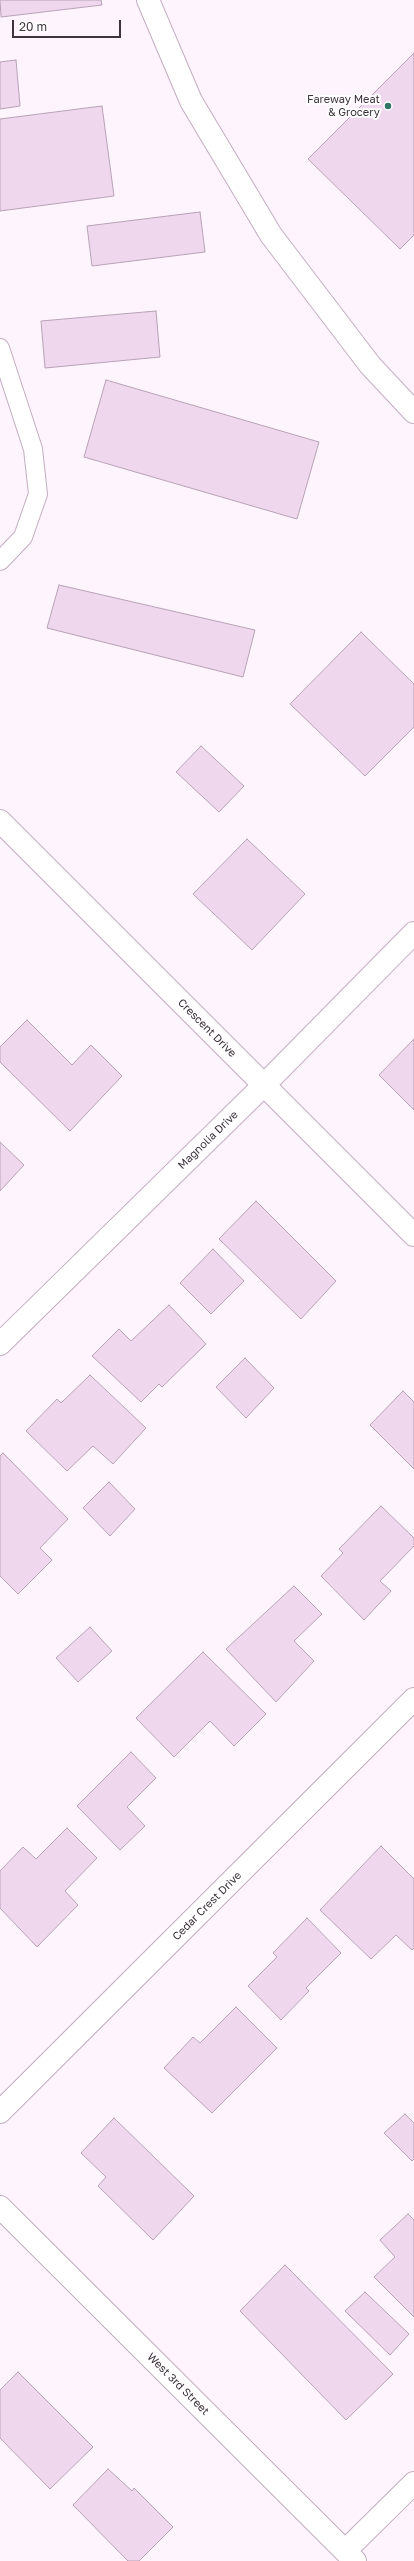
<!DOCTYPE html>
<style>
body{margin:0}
#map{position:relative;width:414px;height:2561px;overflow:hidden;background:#fef4fd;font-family:"Golos Text",sans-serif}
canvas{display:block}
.scale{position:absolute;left:12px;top:20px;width:109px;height:18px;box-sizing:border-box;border:2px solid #3c333c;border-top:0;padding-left:5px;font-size:12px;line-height:14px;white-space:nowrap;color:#3c333c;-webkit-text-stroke:3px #fff;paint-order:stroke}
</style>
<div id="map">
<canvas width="414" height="2561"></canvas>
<div class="scale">20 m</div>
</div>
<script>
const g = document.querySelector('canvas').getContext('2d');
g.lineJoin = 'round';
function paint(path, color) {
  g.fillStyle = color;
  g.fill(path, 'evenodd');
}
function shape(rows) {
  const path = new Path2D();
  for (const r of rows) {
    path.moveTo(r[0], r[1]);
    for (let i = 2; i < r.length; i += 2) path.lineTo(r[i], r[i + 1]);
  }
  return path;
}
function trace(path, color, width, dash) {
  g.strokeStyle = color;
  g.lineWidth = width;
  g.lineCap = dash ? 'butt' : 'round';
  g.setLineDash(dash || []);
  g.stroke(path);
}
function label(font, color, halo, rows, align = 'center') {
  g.font = font + ' "Golos Text",sans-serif';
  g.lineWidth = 4;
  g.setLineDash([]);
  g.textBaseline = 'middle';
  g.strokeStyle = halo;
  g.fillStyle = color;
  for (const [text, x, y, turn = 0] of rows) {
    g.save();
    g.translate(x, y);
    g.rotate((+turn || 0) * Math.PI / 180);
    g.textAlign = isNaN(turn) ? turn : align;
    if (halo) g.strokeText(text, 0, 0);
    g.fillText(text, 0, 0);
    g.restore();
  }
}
const building = shape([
 [0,0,101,0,102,5,1,17,0,0],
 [414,53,414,235,400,249,308,159,414,53],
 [16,60,20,106,0,109,0,62,16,60],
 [102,106,114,196,0,211,0,119,102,106],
 [200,212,205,252,92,266,87,226,200,212],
 [156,311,160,357,45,368,41,321,156,311],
 [106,380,319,442,297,519,84,457,106,380],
 [59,585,255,630,243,677,47,628,59,585],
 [361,632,414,684,414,727,365,776,290,704,361,632],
 [201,746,244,786,219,812,176,772,201,746],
 [247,839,305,894,252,950,193,894,247,839],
 [27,1020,72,1065,91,1045,122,1076,70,1131,0,1062,0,1047,27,1020],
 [414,1039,414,1110,379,1075,414,1039],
 [0,1142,24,1165,0,1191,0,1142],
 [256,1201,336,1281,301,1319,219,1239,256,1201],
 [213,1249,244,1281,211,1314,180,1283,213,1249],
 [169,1305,206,1344,162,1387,159,1384,141,1402,92,1356,119,1329,131,1341,169,1305],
 [245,1358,274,1388,246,1418,216,1387,245,1358],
 [90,1375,146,1428,113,1464,93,1446,67,1471,26,1431,57,1399,61,1403,90,1375],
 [403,1391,414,1402,414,1469,370,1425,403,1391],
 [3,1453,68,1519,40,1548,52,1560,18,1594,0,1576,0,1456,3,1453],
 [109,1482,135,1509,110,1536,83,1508,109,1482],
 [381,1506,414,1538,414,1546,380,1581,391,1591,364,1620,321,1576,343,1553,339,1549,381,1506],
 [294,1586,322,1614,294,1641,314,1661,276,1702,226,1649,294,1586],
 [90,1627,112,1651,78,1682,56,1658,90,1627],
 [203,1652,266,1714,234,1746,210,1721,174,1757,136,1718,203,1652],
 [131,1752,156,1778,127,1807,145,1826,120,1850,77,1806,131,1752],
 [67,1828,97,1858,65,1891,78,1905,37,1947,0,1908,0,1871,23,1847,36,1859,67,1828],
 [381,1846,414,1879,414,1948,412,1950,396,1935,371,1959,320,1910,381,1846],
 [307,1918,341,1953,306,1988,309,1991,281,2020,248,1986,277,1957,273,1953,307,1918],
 [236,2007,277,2048,212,2113,164,2068,193,2037,200,2043,236,2007],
 [405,2114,414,2123,414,2159,412,2161,384,2133,405,2114],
 [114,2118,194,2196,153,2240,98,2186,106,2177,81,2153,114,2118],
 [408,2214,414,2220,414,2317,374,2277,395,2257,380,2240,408,2214],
 [285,2265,393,2374,346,2420,240,2311,285,2265],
 [365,2292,409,2334,390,2355,345,2311,365,2292],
 [18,2372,93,2447,50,2489,0,2438,0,2390,18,2372],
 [108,2469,132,2491,134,2488,173,2527,139,2561,128,2561,73,2505,108,2469]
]);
paint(building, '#efd8ee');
trace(building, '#b8a2b6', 1);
const lane = shape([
 [0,348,33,449,38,494,23,537,0,561]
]);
const street = shape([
 [148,0,191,101,271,235,370,365,414,412],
 [0,821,414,1235],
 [0,1344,264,1085,414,933],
 [0,2112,414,1699],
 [0,2207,355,2561],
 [345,2551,414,2483]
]);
trace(lane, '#c3adc1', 20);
trace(street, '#c3adc1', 24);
trace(lane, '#fff', 18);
trace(street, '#fff', 22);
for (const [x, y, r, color] of [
 [388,106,4,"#327568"]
]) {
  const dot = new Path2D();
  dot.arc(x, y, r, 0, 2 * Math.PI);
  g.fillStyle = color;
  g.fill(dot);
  trace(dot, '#fff', 1.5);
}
label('11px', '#3c333c', '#fff', [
 ["Fareway Meat",380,100],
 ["& Grocery",380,113]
], 'right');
label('11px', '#3c333c', '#fff', [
 ["Crescent Drive",207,1028,45],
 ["Magnolia Drive",208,1140,-44],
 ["Cedar Crest Drive",207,1906,-45],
 ["West 3rd Street",178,2384,45]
]);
</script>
